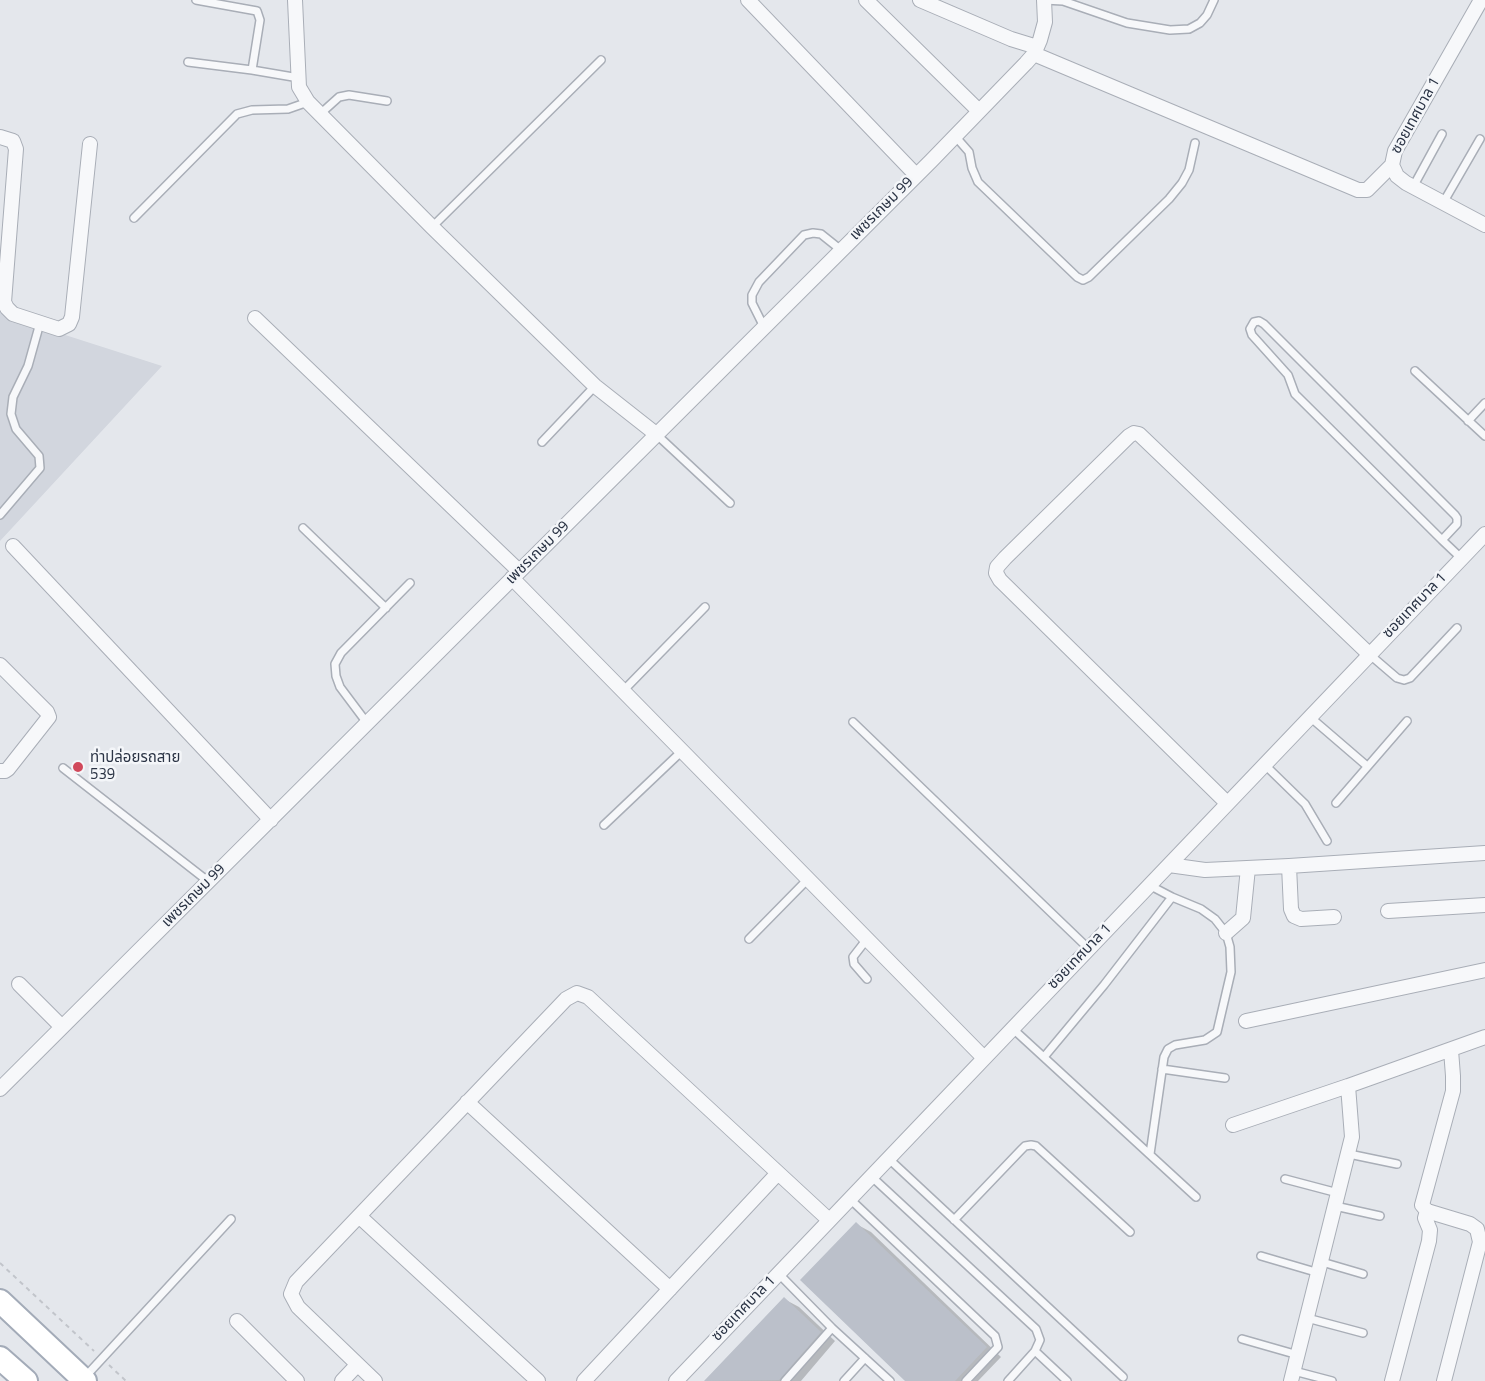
<!DOCTYPE html>
<meta charset="utf-8">
<style>
body{margin:0}
canvas{display:block;background:#e4e7ec}
</style>
<canvas width="1485" height="1381"></canvas>
<script>
const g = document.querySelector('canvas').getContext('2d');
g.lineJoin = 'round';
function paint(path, color) {
  g.fillStyle = color;
  g.fill(path, 'evenodd');
}
function shape(rows) {
  const path = new Path2D();
  for (const r of rows) {
    path.moveTo(r[0], r[1]);
    for (let i = 2; i < r.length; i += 2) path.lineTo(r[i], r[i + 1]);
  }
  return path;
}
function trace(path, color, width, dash) {
  g.strokeStyle = color;
  g.lineWidth = width;
  g.lineCap = dash ? 'butt' : 'round';
  g.setLineDash(dash || []);
  g.stroke(path);
}
function label(font, color, halo, rows, align = 'center') {
  g.font = font + ' "Titillium Web","Noto Sans Thai",sans-serif';
  g.lineWidth = 5;
  g.setLineDash([]);
  g.textBaseline = 'middle';
  g.strokeStyle = halo;
  g.fillStyle = color;
  for (const [text, x, y, turn = 0] of rows) {
    g.save();
    g.translate(x, y);
    g.rotate((+turn || 0) * Math.PI / 180);
    g.textAlign = isNaN(turn) ? turn : align;
    if (halo) g.strokeText(text, 0, 0);
    g.fillText(text, 0, 0);
    g.restore();
  }
}
paint(shape([
 [0,307,34,325,162,366,0,541]
]), '#d2d6de');
paint(shape([
 [856,1224,871,1232,1001,1357,978,1381,907,1381],
 [784,1299,799,1307,835,1341,801,1381,706,1381]
]), '#0003');
paint(shape([
 [856,1222,987,1347,955,1381,905,1381,800,1280],
 [784,1297,821,1332,779,1380,704,1381]
]), '#bbc0ca');
const service = shape([
 [196,0,257,11,260,20,252,70],
 [1044,0,1063,1,1127,23,1170,30,1189,29,1200,23,1207,15,1214,0],
 [188,62,252,70,299,78],
 [319,115,339,97,349,95,387,101],
 [955,136,969,152,972,168,978,182,1077,277,1083,280,1089,277,1169,199,1182,183,1189,170,1195,143],
 [1413,187,1442,134],
 [1443,203,1480,139],
 [134,218,237,114,252,110,288,109,308,102],
 [432,227,601,60],
 [764,327,752,303,752,295,759,282,804,235,813,233,821,234,841,250],
 [1415,371,1485,436],
 [1468,421,1485,403],
 [656,434,730,503],
 [542,442,595,386],
 [0,515,40,468,39,456,16,429,11,414,13,397,28,366,40,323],
 [303,528,386,608],
 [1442,540,1457,524,1457,518,1455,515,1264,324,1259,321,1254,322,1250,329,1252,335,1288,375,1295,394,1442,540,1461,558],
 [1369,654,1397,678,1404,680,1410,678,1457,628],
 [623,691,705,607],
 [1310,717,1367,766],
 [853,722,1089,949],
 [367,723,340,687,336,676,335,664,341,653,410,583],
 [1265,765,1305,804,1327,841],
 [63,768,209,882],
 [1336,803,1407,721],
 [604,825,682,751],
 [1149,885,1172,897,1201,909,1215,919,1226,933,1230,947,1231,972,1217,1032,1205,1040,1175,1045,1168,1049,1164,1057,1150,1154],
 [749,939,808,879],
 [867,979,854,964,853,957,867,939],
 [1012,1028,1196,1197],
 [1044,1057,1104,985,1172,897],
 [1162,1069,1225,1078],
 [1349,1154,1397,1164],
 [889,1159,1123,1377],
 [872,1177,1036,1329,1040,1340,1035,1351],
 [1285,1179,1338,1193],
 [850,1199,995,1336,998,1347,966,1381],
 [1335,1206,1380,1216],
 [954,1220,1021,1150,1025,1146,1031,1145,1036,1146,1130,1232],
 [1261,1256,1319,1273],
 [1322,1262,1363,1274],
 [778,1273,832,1328,890,1381],
 [1307,1318,1363,1333],
 [1242,1339,1298,1355],
 [1294,1371,1332,1381],
 [85,1377,231,1219],
 [785,1381,832,1328],
 [844,1381,865,1358],
 [1008,1381,1035,1351,1067,1381]
]);
const minor = shape([
 [295,0,299,87,308,102,432,227,595,386,656,434],
 [748,0,916,175],
 [866,0,979,111],
 [920,0,1011,39,1037,47],
 [1481,0,1395,151,1392,165,1397,176,1406,183,1485,225],
 [1034,54,1358,190,1367,190,1392,165],
 [0,137,13,141,16,149,4,302,7,308,13,314,59,329,69,324,72,317,90,144],
 [255,318,519,571],
 [13,546,271,820],
 [512,578,984,1058],
 [0,665,47,712,49,717,8,769,5,771,0,771],
 [1227,803,1000,580,996,573,997,567,1005,558,1129,436,1134,433,1139,434,1369,654],
 [1169,865,1205,870,1289,866,1485,853],
 [1289,866,1291,909,1294,916,1301,919,1334,917],
 [1388,911,1485,905],
 [1226,933,1243,918,1248,868],
 [19,984,62,1027],
 [1246,1021,1485,970],
 [0,1089,931,161,1026,63,1034,54,1040,40,1045,22,1044,0],
 [467,1102,670,1289],
 [1233,1125,1348,1086],
 [359,1216,538,1381],
 [237,1321,297,1381],
 [342,1381,357,1365],
 [375,1381,298,1307,291,1294,296,1282,566,999,577,993,588,997,829,1220],
 [584,1381,778,1173],
 [676,1381,1485,534],
 [1291,1381,1352,1137,1348,1086,1485,1037],
 [1392,1381,1429,1241,1430,1230,1425,1218,1427,1211],
 [1444,1381,1480,1242,1477,1229,1470,1224,1427,1211,1422,1205,1453,1091,1453,1076,1451,1050]
]);
const primary = shape([
 [0,1301,85,1381],
 [0,1358,26,1381]
]);
trace(service, '#a9aeb7', 10);
trace(minor, '#a9aeb7', 16);
trace(primary, '#a3abb8', 26);
trace(shape([
 [0,1263,94,1351],
 [109,1365,126,1381]
]), '#c2c5cb', 2, [4.5, 4.5]);
trace(service, '#f7f8fa', 7);
trace(minor, '#f7f8fa', 14);
trace(primary, '#fff', 22);
for (const [x, y, r, color] of [
 [78,767,6,"#d1495b"]
]) {
  const dot = new Path2D();
  dot.arc(x, y, r, 0, 2 * Math.PI);
  g.fillStyle = color;
  g.fill(dot);
  trace(dot, '#f4f6f9', 2);
}
label('15px', '#2b3445', '#f4f6f9', [
 ["ซอยเทศบาล 1",1416,116,-61],
 ["เพชรเกษม 99",882,209,-45],
 ["เพชรเกษม 99",538,553,-45],
 ["ซอยเทศบาล 1",1415,606,-46],
 ["เพชรเกษม 99",194,896,-45],
 ["ซอยเทศบาล 1",1080,957,-46],
 ["ซอยเทศบาล 1",744,1309,-46]
]);
label('15px', '#2b3445', '#f4f6f9', [
 ["ท่าปล่อยรถสาย",90,758],
 ["539",90,775]
], 'left');
</script>
